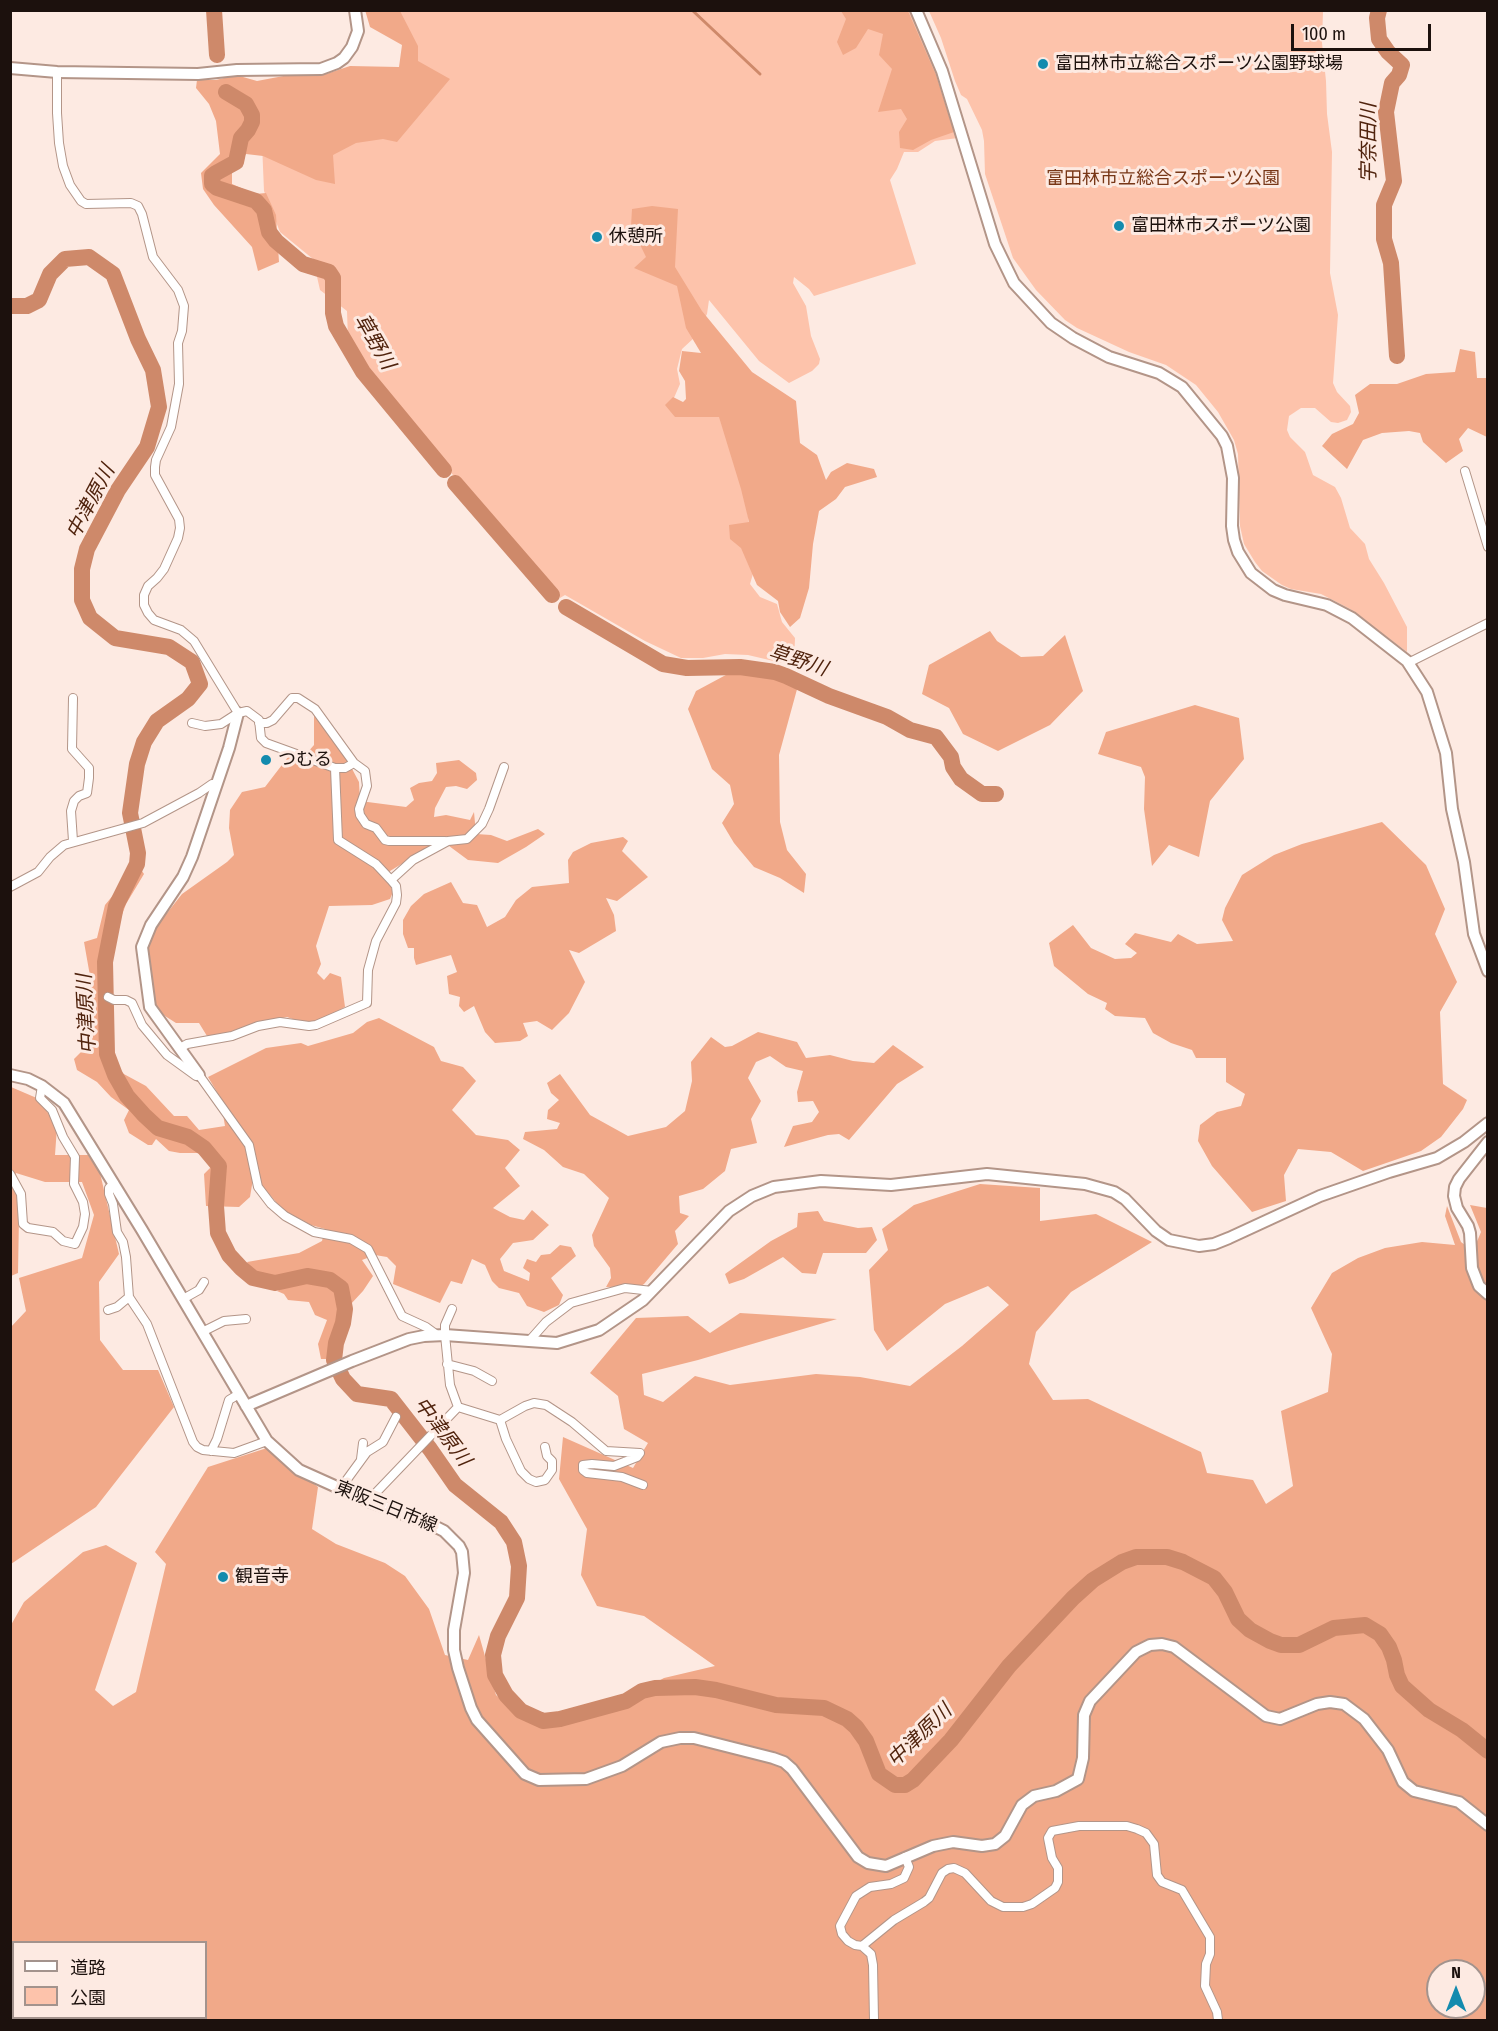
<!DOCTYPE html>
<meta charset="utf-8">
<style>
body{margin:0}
#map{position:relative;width:1498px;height:2031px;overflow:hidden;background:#fdeae2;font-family:"Fira Sans Condensed","Noto Sans JP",sans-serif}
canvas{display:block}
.frame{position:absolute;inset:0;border:12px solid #1c110d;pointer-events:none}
.legend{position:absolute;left:12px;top:1941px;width:195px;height:78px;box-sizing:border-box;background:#fdeae2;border:2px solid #a3938d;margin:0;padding:8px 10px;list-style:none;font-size:18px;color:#1c110d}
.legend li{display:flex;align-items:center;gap:12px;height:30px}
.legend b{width:30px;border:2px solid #a3938d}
.north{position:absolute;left:1426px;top:1959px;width:60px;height:60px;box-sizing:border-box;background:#fdeae2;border:2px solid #a3938d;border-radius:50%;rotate:0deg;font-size:16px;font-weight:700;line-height:24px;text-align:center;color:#1c110d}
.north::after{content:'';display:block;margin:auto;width:21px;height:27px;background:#138bae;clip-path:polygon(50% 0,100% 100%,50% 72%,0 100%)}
.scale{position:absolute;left:1291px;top:24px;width:140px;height:27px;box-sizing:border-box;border:3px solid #1c110d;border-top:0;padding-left:8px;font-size:18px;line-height:21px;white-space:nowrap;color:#1c110d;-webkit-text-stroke:4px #fdeae2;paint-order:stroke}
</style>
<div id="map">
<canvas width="1498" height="2031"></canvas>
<div class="frame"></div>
<ul class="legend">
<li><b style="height:8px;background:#fff"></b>道路</li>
<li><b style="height:16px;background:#fdc3ab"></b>公園</li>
</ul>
<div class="north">N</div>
<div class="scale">100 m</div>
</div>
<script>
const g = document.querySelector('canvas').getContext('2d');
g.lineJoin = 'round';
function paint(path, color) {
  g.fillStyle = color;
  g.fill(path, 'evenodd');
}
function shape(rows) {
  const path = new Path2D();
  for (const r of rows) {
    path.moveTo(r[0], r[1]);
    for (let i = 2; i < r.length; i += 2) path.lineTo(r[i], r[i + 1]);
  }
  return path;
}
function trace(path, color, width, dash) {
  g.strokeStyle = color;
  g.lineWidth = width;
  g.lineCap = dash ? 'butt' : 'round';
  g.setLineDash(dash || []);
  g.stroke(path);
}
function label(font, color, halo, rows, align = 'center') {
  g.font = font + ' "Fira Sans Condensed","Noto Sans JP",sans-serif';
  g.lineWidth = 6;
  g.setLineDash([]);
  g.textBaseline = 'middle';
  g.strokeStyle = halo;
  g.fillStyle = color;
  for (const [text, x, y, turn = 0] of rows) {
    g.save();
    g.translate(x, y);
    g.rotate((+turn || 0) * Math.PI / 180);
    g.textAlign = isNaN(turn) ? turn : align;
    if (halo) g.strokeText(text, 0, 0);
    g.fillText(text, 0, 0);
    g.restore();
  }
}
paint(shape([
 [384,11,912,11,939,75,958,138,935,141,918,152,904,152,897,169,890,180,916,264,814,296,809,289,794,277,793,283,806,306,811,336,820,359,819,364,812,371,789,383,759,361,709,300,707,314,695,337,682,349,677,369,680,384,670,407,723,417,743,480,755,567,750,584,760,597,777,604,782,622,795,638,794,663,782,663,748,655,725,654,703,658,681,658,645,641,565,595,560,598,519,553,365,371,348,339,347,311,320,290,313,259,280,232,264,191,262,143,404,70,408,44],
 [929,11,1323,11,1322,43,1326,81,1327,114,1332,152,1330,273,1338,315,1333,383,1337,392,1350,406,1351,412,1347,420,1338,423,1331,422,1315,408,1301,408,1289,416,1287,430,1290,437,1305,452,1313,475,1335,487,1341,498,1350,528,1365,544,1369,559,1384,583,1407,627,1407,652,1350,609,1321,594,1291,589,1282,585,1262,571,1255,562,1244,544,1240,526,1238,454,1234,440,1218,412,1196,385,1166,365,1129,352,1077,328,1065,320,1036,290,1013,258,985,174,984,141,982,130,967,99,961,95,955,81,941,38]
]), '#fdc3ab');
paint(shape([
 [365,10,400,11,418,46,418,61,450,79,397,142,383,139,356,143,333,155,335,184,316,180,263,156,246,154,232,169,232,184,255,194,266,193,276,215,279,262,258,271,252,247,214,205,203,189,201,173,220,154,216,121,209,104,196,88,197,80,216,80,236,75,257,81,294,74,326,74,350,66,399,67,402,45,370,27],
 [841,11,908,11,936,75,954,132,931,140,913,150,900,148,899,132,907,119,901,109,878,112,892,69,879,55,883,34,868,29,856,48,843,55,837,42,846,19],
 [652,206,678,209,675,267,702,311,752,372,796,401,800,443,817,455,826,480,831,472,847,463,874,469,877,477,845,487,836,499,819,511,813,544,809,588,800,618,790,627,780,612,778,601,757,585,741,548,730,539,729,525,749,522,741,489,719,417,675,417,665,405,673,397,683,402,686,399,685,381,679,371,682,351,701,353,686,328,677,286,634,268,646,257,631,226,632,209],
 [1460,349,1475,352,1477,378,1487,378,1487,437,1468,428,1459,439,1463,451,1446,463,1423,442,1420,433,1409,431,1382,433,1363,440,1347,469,1322,446,1332,434,1353,424,1359,413,1355,395,1370,384,1397,384,1426,374,1455,372],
 [990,631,997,641,1021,657,1043,656,1065,635,1083,691,1050,725,998,751,963,734,949,708,922,694,929,665],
 [737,669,763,669,799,682,779,755,780,822,787,850,806,874,804,893,780,878,754,867,734,843,722,823,734,804,730,785,712,769,688,709,696,691],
 [1195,705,1239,718,1244,759,1210,801,1199,857,1169,845,1152,866,1144,809,1145,777,1141,767,1098,754,1106,732],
 [314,712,340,746,359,782,360,801,406,807,414,800,410,788,419,783,432,781,437,773,436,763,459,760,476,773,477,780,467,789,456,786,446,787,435,808,434,817,446,815,470,820,474,812,476,834,491,835,507,841,538,829,545,834,526,847,498,863,468,860,441,840,390,871,388,880,393,892,390,899,372,905,329,906,316,946,321,964,317,973,324,980,330,973,341,977,345,1007,315,1023,301,1022,287,1017,249,1025,224,1034,207,1036,199,1023,176,1023,165,1016,154,1005,147,946,156,927,182,894,227,862,234,855,229,828,230,810,242,792,265,787,288,757,307,753,314,745],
 [1382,822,1426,865,1445,909,1435,934,1457,982,1440,1012,1443,1084,1467,1100,1463,1109,1441,1137,1421,1151,1363,1171,1331,1152,1298,1149,1284,1175,1286,1201,1252,1212,1212,1166,1198,1141,1200,1125,1217,1112,1241,1106,1245,1094,1226,1082,1226,1058,1196,1058,1192,1050,1171,1043,1153,1033,1145,1018,1115,1016,1105,1009,1107,1003,1088,994,1054,966,1049,943,1073,925,1091,948,1115,959,1131,958,1137,953,1125,944,1135,933,1171,942,1178,934,1197,944,1233,941,1222,920,1225,908,1242,875,1274,855,1302,844],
 [623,837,628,841,622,851,648,877,617,901,606,898,614,915,616,931,579,953,569,950,585,982,569,1013,552,1030,537,1021,523,1023,528,1036,520,1041,495,1043,485,1032,474,1006,464,1012,459,1006,460,997,449,994,447,976,457,972,451,955,416,965,414,958,414,948,408,948,403,934,403,920,411,906,424,894,451,882,463,903,477,905,487,927,505,917,516,900,532,887,569,883,568,860,573,852,591,843],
 [140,868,144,874,126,904,114,936,110,973,111,1016,101,1041,109,1066,146,1086,174,1116,187,1116,199,1130,225,1126,220,1097,208,1077,266,1048,301,1043,308,1046,353,1033,367,1022,379,1018,434,1047,441,1061,463,1067,476,1081,452,1110,476,1135,508,1140,520,1150,505,1168,520,1186,493,1208,510,1217,524,1220,532,1210,549,1225,533,1240,513,1243,500,1259,504,1271,529,1281,530,1273,523,1268,527,1259,536,1262,541,1255,550,1254,560,1245,571,1247,576,1256,551,1278,563,1295,559,1305,544,1312,527,1306,519,1293,499,1288,492,1281,485,1265,472,1259,462,1284,451,1281,440,1303,393,1284,396,1266,387,1257,375,1255,362,1260,373,1276,363,1291,337,1319,330,1359,321,1359,318,1344,327,1320,315,1315,309,1302,288,1300,284,1294,277,1291,292,1284,286,1273,270,1278,256,1276,247,1262,299,1253,322,1241,325,1229,311,1225,283,1210,263,1187,253,1179,250,1197,239,1207,206,1206,204,1174,211,1167,210,1162,201,1153,180,1153,169,1151,156,1139,152,1145,148,1145,129,1133,124,1120,129,1110,111,1097,97,1082,77,1070,74,1059,82,1051,80,1041,86,1028,79,998,90,976,84,942,97,938,105,905,119,888,124,876],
 [758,1032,797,1042,806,1058,830,1055,853,1061,874,1063,893,1045,924,1067,897,1084,849,1140,839,1134,828,1135,784,1147,793,1126,812,1122,819,1112,813,1101,798,1102,797,1092,803,1071,786,1067,770,1056,756,1062,748,1078,761,1101,751,1119,757,1143,731,1149,725,1171,703,1189,679,1196,680,1213,689,1216,675,1231,678,1244,644,1284,641,1286,606,1287,611,1278,610,1268,594,1246,592,1235,609,1198,584,1174,563,1167,544,1150,523,1139,525,1132,557,1129,560,1123,547,1119,548,1110,559,1100,551,1093,547,1083,560,1074,590,1115,628,1136,666,1127,685,1111,692,1081,691,1062,711,1037,725,1047,732,1046],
 [11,1087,39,1099,57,1127,55,1155,88,1155,100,1173,119,1254,99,1282,100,1340,123,1370,158,1370,174,1407,96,1507,11,1564,10,1328,26,1311,19,1278,82,1258,94,1215,82,1182,45,1182,16,1173,19,1217,18,1273,11,1276],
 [980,1184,1040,1188,1040,1221,1096,1214,1152,1242,1071,1292,1036,1332,1029,1364,1053,1400,1088,1399,1201,1452,1207,1473,1253,1480,1266,1504,1293,1486,1281,1411,1328,1392,1332,1354,1311,1308,1332,1273,1358,1258,1385,1248,1422,1242,1455,1245,1445,1216,1447,1206,1461,1242,1473,1251,1481,1232,1470,1205,1487,1208,1487,2020,11,2020,11,1625,24,1602,83,1552,106,1545,137,1563,95,1690,113,1706,136,1692,166,1564,155,1552,208,1467,267,1448,318,1487,312,1529,336,1544,385,1563,405,1576,429,1609,445,1655,468,1660,479,1635,496,1695,525,1719,548,1726,598,1713,664,1678,715,1666,644,1616,597,1606,581,1575,587,1529,559,1479,563,1437,633,1468,648,1443,624,1429,618,1396,590,1373,636,1318,688,1316,710,1333,740,1313,837,1319,698,1360,642,1374,644,1395,663,1402,695,1376,730,1385,816,1374,860,1377,910,1386,962,1346,1009,1305,988,1286,945,1304,887,1351,874,1330,869,1270,888,1250,882,1229,914,1205],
 [14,1942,206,1942,206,2018,14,2018],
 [1438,1971,1474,1971,1474,2007,1438,2007],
 [818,1211,824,1221,858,1228,872,1227,877,1240,866,1253,823,1253,816,1274,802,1273,783,1257,744,1279,729,1284,725,1274,771,1241,797,1227,798,1213]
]), '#f1a989');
trace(shape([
 [692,10,760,74]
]), '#ce896a', 3);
trace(shape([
 [214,10,217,55],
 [1379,10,1377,18,1379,39,1388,52,1402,65,1399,75,1392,83,1386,112,1394,181,1384,205,1384,239,1391,263,1397,356],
 [226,92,246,104,252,115,252,122,248,130,241,138,236,162,216,173,212,176,212,184,217,188,256,201,264,210,269,232,276,241,303,264,329,272,333,278,333,313,336,326,363,372,444,470],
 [10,306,27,306,39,300,50,274,65,259,89,257,113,274,138,339,153,370,159,407,147,447,118,490,87,549,82,569,82,600,90,618,115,638,169,647,192,662,200,684,188,699,157,721,144,742,137,764,130,813,138,853,137,864,116,906,105,962,107,1054,115,1075,127,1096,144,1115,158,1128,188,1137,204,1148,219,1166,216,1206,218,1233,229,1255,241,1268,253,1278,275,1283,307,1276,330,1280,341,1288,345,1309,343,1323,336,1343,334,1360,343,1379,357,1394,391,1399,430,1449,455,1485,501,1522,514,1542,519,1566,517,1598,498,1636,493,1655,495,1675,506,1695,521,1711,543,1721,560,1719,626,1701,642,1691,655,1688,695,1687,716,1690,776,1705,824,1708,847,1719,856,1727,866,1741,879,1774,895,1785,905,1785,913,1780,951,1740,1009,1666,1073,1598,1093,1580,1122,1562,1136,1557,1167,1557,1183,1562,1214,1578,1225,1592,1238,1619,1250,1630,1270,1641,1281,1645,1299,1645,1334,1628,1365,1625,1380,1634,1389,1647,1394,1660,1397,1675,1402,1686,1429,1710,1462,1730,1488,1751],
 [455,483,552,595],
 [566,607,663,664,687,668,740,667,775,672,786,676,829,696,887,717,910,730,936,737,951,757,953,767,961,779,982,794,996,794]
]), '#ce896a', 16);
const street = shape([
 [57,72,57,113,59,143,63,166,70,185,81,201,86,204,131,203,138,206,142,214,153,257,178,290,184,306,182,331,178,343,179,384,171,427,156,460,155,467,155,475,179,519,180,528,178,538,164,569,157,578,148,586,144,595,144,605,148,613,154,620,181,630,194,641,238,713],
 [1465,471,1488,547],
 [1408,663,1488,623],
 [192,723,205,726,221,724,238,713,247,711,259,720,261,738,266,743,335,768,345,768,354,763],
 [259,723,267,723,273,720,292,698,298,698,315,709,354,763,365,771,367,786,359,809,360,815,366,824,376,828,385,840,389,841,445,841],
 [335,768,338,840,376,864,391,880],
 [73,841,71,811,74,801,79,796,87,793,89,778,89,768,72,749,73,698],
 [10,887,38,872,50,857,64,845,143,823,199,793,212,784,216,785],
 [108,997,114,1000,126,1000,132,1003,142,1025,167,1055,196,1076,199,1075,249,1145,258,1187,271,1204,285,1216,314,1232,351,1239,368,1249,402,1316,426,1327,437,1335],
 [180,1048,187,1044,232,1036,258,1026,280,1022,309,1026,316,1025,367,1003,368,970,376,941,396,903,397,895,396,886,391,880,413,860,448,841,467,839,482,824,489,809,504,767],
 [10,1174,21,1194,23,1224,28,1228,53,1232,63,1241,75,1244,83,1227,85,1214,83,1202,74,1184,75,1157,63,1137,52,1110,40,1098,42,1086],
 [114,1183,109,1188,109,1194,113,1204,117,1232,123,1242,126,1257,129,1297,147,1324,193,1442,197,1447,203,1450,234,1453,267,1441],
 [183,1299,199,1290,204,1282],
 [452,1309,445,1325,445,1335,450,1385,458,1407],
 [108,1310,117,1307,129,1297],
 [202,1332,224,1321,246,1319],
 [530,1340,546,1322,571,1303,625,1288,652,1291],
 [447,1364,474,1371,492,1381],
 [458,1407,500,1420,525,1406,534,1403,546,1405,572,1422,606,1451,640,1453,637,1457,614,1466,592,1464,583,1465,583,1470,587,1473,622,1477,643,1485],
 [500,1420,506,1439,521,1471,529,1479,536,1482,545,1480,552,1470,552,1461,547,1456,545,1447],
 [211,1451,217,1439,229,1400,239,1394],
 [361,1459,363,1443],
 [340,1489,367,1452,383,1442,396,1417],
 [368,1501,458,1407],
 [905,1857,909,1867,904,1878,891,1884,870,1887,856,1896,840,1926,842,1934,848,1941,855,1945,862,1946,894,1920,924,1902,929,1898,942,1873,948,1869,954,1868,965,1873,991,1901,1003,1907,1023,1907,1032,1904,1055,1888,1058,1882,1058,1868,1052,1858,1048,1838,1052,1831,1079,1826,1127,1826,1137,1829,1146,1833,1154,1844,1157,1875,1162,1882,1182,1890,1210,1937,1210,1954,1206,1964,1205,1986,1217,2012,1218,2020],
 [862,1946,871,1954,873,1965,874,2020]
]);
const secondary = shape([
 [916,10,942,71,995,244,1014,283,1051,323,1073,338,1109,357,1159,373,1182,387,1222,436,1227,446,1233,478,1232,526,1234,540,1238,552,1251,573,1273,590,1285,595,1327,605,1352,618,1407,661,1427,692,1446,753,1452,809,1464,862,1474,934,1488,971],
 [10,68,57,72,198,74,237,70,321,69,337,63,344,58,352,47,358,31,355,10],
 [10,1075,28,1079,42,1086,64,1103,142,1230,267,1441,299,1470,368,1501,430,1524,444,1531,459,1546,462,1552,464,1573,454,1630,454,1650,458,1668,471,1708,477,1720,525,1774,539,1780,586,1779,622,1766,661,1742,680,1738,694,1738,773,1758,784,1762,792,1769,858,1857,868,1863,886,1866,933,1846,953,1842,982,1846,995,1844,1005,1836,1022,1805,1034,1796,1056,1791,1078,1779,1083,1758,1084,1715,1090,1701,1136,1652,1150,1645,1162,1644,1174,1647,1266,1716,1280,1719,1317,1704,1330,1702,1344,1704,1364,1719,1388,1750,1403,1782,1414,1791,1459,1802,1488,1825],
 [199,1075,150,1007,142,947,151,925,183,877,192,857,229,748,238,713],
 [1488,1142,1459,1179,1455,1187,1454,1196,1457,1208,1468,1226,1470,1233,1472,1268,1479,1286,1488,1294],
 [246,1406,352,1361,409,1339,424,1336,445,1335,557,1343,599,1330,643,1300,729,1211,752,1196,774,1187,821,1181,891,1185,987,1174,1085,1184,1114,1192,1125,1199,1156,1231,1169,1240,1199,1246,1214,1244,1229,1238,1320,1196,1389,1172,1437,1158,1464,1142,1488,1123]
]);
trace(street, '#b39588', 10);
trace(secondary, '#b39588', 14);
trace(street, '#fff', 8);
trace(secondary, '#fff', 10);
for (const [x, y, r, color] of [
 [1043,64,6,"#138bae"],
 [1119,226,6,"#138bae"],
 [597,237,6,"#138bae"],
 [266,760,6,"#138bae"],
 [223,1577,6,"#138bae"]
]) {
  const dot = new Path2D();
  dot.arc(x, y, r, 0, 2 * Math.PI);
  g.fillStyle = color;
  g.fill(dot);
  trace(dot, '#fdeae2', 2);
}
label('18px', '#1c110d', '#fdeae2', [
 ["富田林市立総合スポーツ公園野球場",1055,64],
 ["富田林市スポーツ公園",1131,226],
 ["休憩所",609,237],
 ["つむる",278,760],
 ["観音寺",235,1577]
], 'left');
label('18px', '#783717', '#fdeae2', [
 ["富田林市立総合スポーツ公園",1163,179]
]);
label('18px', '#1c110d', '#fdeae2', [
 ["東阪三日市線",386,1507,22]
]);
label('italic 20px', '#50230d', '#fdeae2', [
 ["宇奈田川",1369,143,-90],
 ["草野川",374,342,60],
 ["中津原川",91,502,-62],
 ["草野川",798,661,18],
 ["中津原川",87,1014,-93],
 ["中津原川",442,1432,53],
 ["中津原川",920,1736,-44]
]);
</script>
